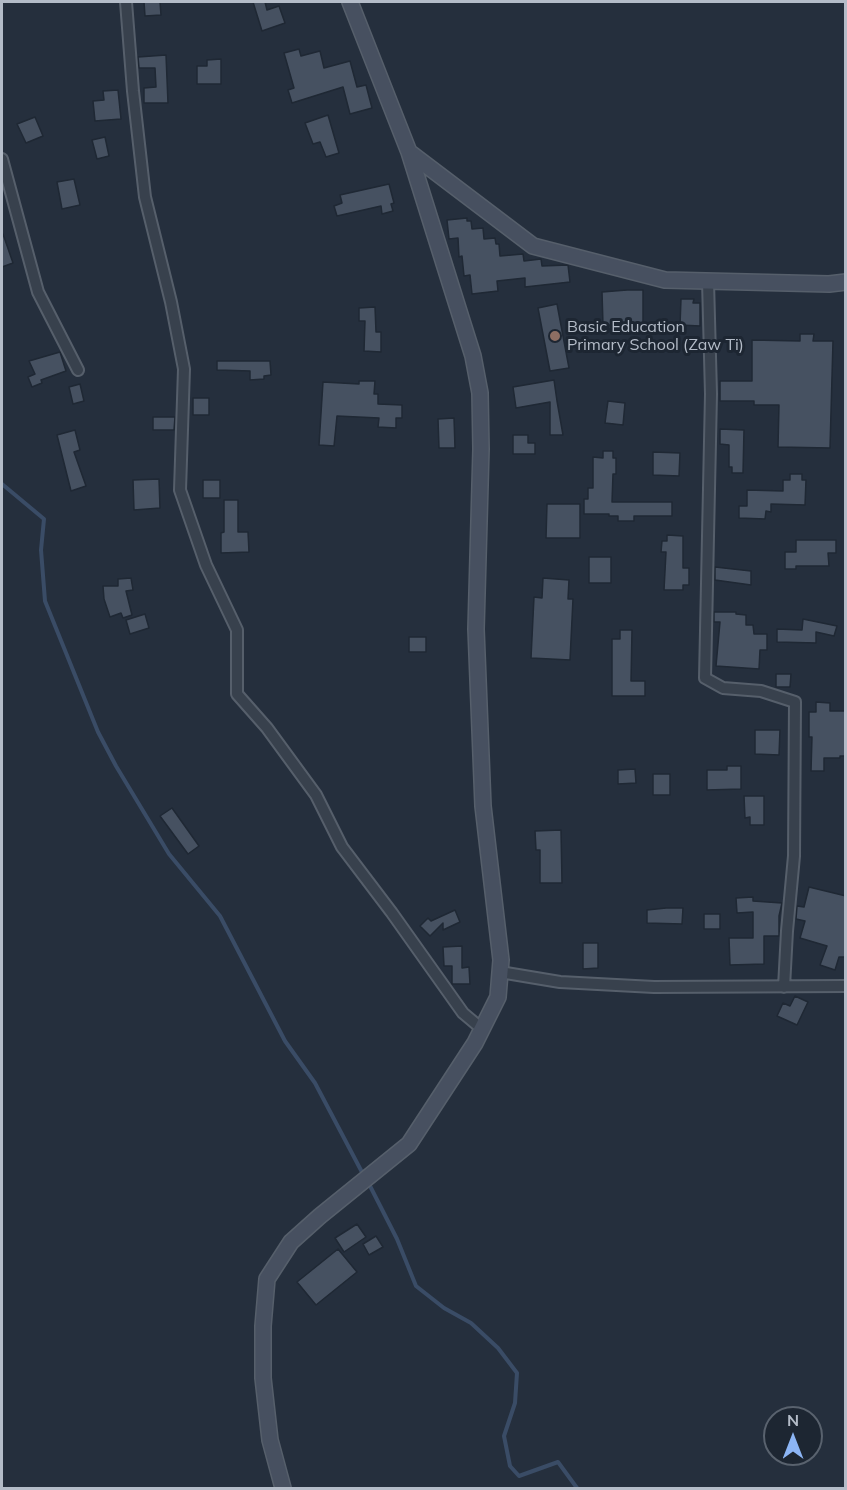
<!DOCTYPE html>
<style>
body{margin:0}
#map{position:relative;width:847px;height:1490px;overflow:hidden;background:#252f3d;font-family:Mulish,sans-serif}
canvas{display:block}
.frame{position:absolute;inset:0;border:3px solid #b4bcc8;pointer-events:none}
.north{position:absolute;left:763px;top:1406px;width:60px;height:60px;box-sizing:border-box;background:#1d2632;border:2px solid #59626e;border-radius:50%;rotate:0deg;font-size:16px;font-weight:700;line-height:24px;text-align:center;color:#b4bcc8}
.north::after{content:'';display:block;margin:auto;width:21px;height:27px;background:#8cb5f5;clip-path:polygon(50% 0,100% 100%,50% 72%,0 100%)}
</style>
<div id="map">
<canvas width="847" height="1490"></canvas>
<div class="frame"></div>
<div class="north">N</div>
</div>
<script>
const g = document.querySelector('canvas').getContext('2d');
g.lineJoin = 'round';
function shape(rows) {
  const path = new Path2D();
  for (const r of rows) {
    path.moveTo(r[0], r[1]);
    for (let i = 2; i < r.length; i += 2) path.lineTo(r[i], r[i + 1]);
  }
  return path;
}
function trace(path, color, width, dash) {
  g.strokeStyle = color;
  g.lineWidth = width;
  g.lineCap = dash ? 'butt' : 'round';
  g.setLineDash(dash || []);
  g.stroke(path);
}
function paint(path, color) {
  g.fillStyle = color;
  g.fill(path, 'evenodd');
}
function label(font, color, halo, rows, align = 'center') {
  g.font = font + ' Mulish,sans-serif';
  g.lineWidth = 6;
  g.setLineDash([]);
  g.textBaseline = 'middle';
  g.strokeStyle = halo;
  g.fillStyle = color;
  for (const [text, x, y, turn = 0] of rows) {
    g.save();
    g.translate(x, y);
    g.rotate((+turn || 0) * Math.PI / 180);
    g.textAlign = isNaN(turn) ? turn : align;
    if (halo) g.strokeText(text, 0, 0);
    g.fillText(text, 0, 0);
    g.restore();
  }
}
trace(shape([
 [2,484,44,519,41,550,45,601,98,732,116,766,169,854,220,916,285,1041,315,1083,364,1176],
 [368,1182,397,1239,416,1286,444,1308,471,1323,498,1348,517,1373,515,1403,504,1436,510,1466,519,1476,558,1462,577,1488]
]), '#3a4c66', 4);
const building = shape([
 [144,2,160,2,161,15,145,16,144,2],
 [253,2,265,2,267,10,279,6,285,23,262,31,253,2],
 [299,49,301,56,320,51,324,68,350,61,357,87,366,85,372,108,350,114,343,87,292,103,288,90,294,88,284,53,299,49],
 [166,55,168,103,144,103,144,88,156,87,155,68,139,68,138,57,166,55],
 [221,59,221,84,197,84,197,66,207,66,207,60,221,59],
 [118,90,121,119,95,121,93,101,104,100,103,91,118,90],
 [328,115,339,153,326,157,320,142,313,144,305,123,328,115],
 [35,117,43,136,26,143,17,124,35,117],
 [105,137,109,156,97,159,92,140,105,137],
 [74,179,80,205,62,209,57,182,74,179],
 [389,184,394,203,391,204,393,211,382,214,381,206,337,216,334,206,342,203,340,195,389,184],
 [467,218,467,221,471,221,472,229,483,228,484,239,495,238,496,244,499,244,500,256,523,254,524,261,541,259,542,266,568,265,570,282,525,287,525,278,497,281,498,291,472,294,470,275,464,276,462,256,459,257,458,238,449,239,447,220,467,218],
 [3,234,13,263,2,267,2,235,3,234],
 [627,290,643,290,643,325,621,325,621,328,609,329,609,325,603,325,602,292,627,290],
 [681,299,694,299,693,303,700,303,700,326,680,325,681,299],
 [557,304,569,368,550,371,538,308,557,304],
 [375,307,376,332,381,332,381,352,364,351,365,321,359,321,359,308,375,307],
 [800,334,814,334,813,341,833,341,830,448,778,447,779,405,754,405,754,401,720,401,720,381,752,381,752,340,800,341,800,334],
 [60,352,66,371,41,380,42,383,32,387,28,377,35,374,29,361,60,352],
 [217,361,270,361,271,375,264,376,264,379,250,380,250,371,217,370,217,361],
 [554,380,557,401,563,435,550,435,550,402,516,408,513,387,554,380],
 [359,381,375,381,374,394,378,394,378,404,402,405,402,418,396,418,396,428,378,427,379,418,337,416,334,446,319,445,323,382,359,384,359,381],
 [80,384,84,401,73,404,69,387,80,384],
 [193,398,209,398,209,415,193,415,193,398],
 [608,401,625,403,623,425,605,423,608,401],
 [153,417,175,417,174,430,153,430,153,417],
 [454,418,455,448,439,448,438,419,454,418],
 [720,429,744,430,743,473,732,473,732,467,729,467,729,445,720,444,720,429],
 [75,430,80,450,74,452,86,486,71,491,57,435,75,430],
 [513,435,528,435,528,443,535,443,535,454,513,454,513,435],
 [603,451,613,451,613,458,616,458,616,474,613,474,612,502,672,502,672,516,634,516,634,521,618,521,618,516,609,516,609,514,584,514,584,499,588,499,588,488,593,488,593,457,603,458,603,451],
 [653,452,680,453,679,476,653,475,653,452],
 [790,474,802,474,802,480,806,480,805,505,771,504,771,512,766,511,765,519,739,518,739,506,747,506,747,490,783,491,783,480,790,480,790,474],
 [159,479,160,508,134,510,133,480,159,479],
 [203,480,220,480,220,498,203,498,203,480],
 [224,500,238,500,238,532,248,532,249,552,221,553,221,533,224,532,224,500],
 [547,504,580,504,580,538,546,538,547,504],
 [667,535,683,536,683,568,689,568,689,585,683,585,683,590,664,590,666,552,661,552,662,541,667,541,667,535],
 [796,540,836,540,836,553,828,553,829,566,796,566,796,569,785,569,785,552,796,552,796,540],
 [589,557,611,557,611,583,589,583,589,557],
 [715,567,751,571,751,585,715,580,715,567],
 [131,578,133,590,126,591,132,615,123,618,121,613,110,617,104,599,103,586,118,586,118,579,131,578],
 [543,578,569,580,568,599,573,599,570,660,531,658,534,597,542,598,543,578],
 [714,612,736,612,736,614,746,615,746,625,753,625,754,634,767,634,767,650,760,650,759,669,716,666,720,622,714,622,714,612],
 [145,614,149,628,130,634,126,620,145,614],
 [803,619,837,626,834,636,816,632,816,643,777,642,777,629,802,630,803,619],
 [620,630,632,630,631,681,645,681,645,696,612,696,612,639,620,639,620,630],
 [409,637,426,637,426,652,409,652,409,637],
 [776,674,791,674,790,687,776,687,776,674],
 [816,702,830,703,830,711,846,711,845,756,840,756,840,758,824,758,824,771,811,771,812,737,809,737,809,712,816,712,816,702],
 [755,730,780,730,779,755,755,754,755,730],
 [727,766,741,766,741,789,707,790,707,770,727,770,727,766],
 [635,769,636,783,618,784,618,770,635,769],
 [653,774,670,774,670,795,653,795,653,774],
 [744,796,764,796,764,825,750,825,750,817,745,818,744,796],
 [172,808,199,846,188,854,160,816,172,808],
 [561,830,562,883,540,883,540,850,536,850,535,831,561,830],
 [809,887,846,896,846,957,839,957,835,970,820,965,827,946,800,938,805,921,796,919,797,906,804,907,809,887],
 [753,897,753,901,782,903,779,916,779,936,764,936,764,964,730,965,729,938,753,938,753,912,737,913,736,898,753,897],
 [666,908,683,908,682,924,647,923,647,910,666,908],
 [455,910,460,922,443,930,443,923,430,936,420,926,428,918,431,921,455,910],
 [704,914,720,914,720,929,704,929,704,914],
 [583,943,598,943,598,968,583,969,583,943],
 [462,946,462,968,469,967,470,984,452,984,452,966,444,966,443,947,462,946],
 [795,996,808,1002,797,1025,777,1016,783,1003,790,1006,795,996],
 [357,1224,366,1237,344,1252,335,1238,357,1224],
 [376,1236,383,1247,369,1255,363,1244,376,1236],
 [338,1249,357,1272,316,1305,297,1282,338,1249]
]);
paint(building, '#465161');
trace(building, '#1f2834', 1.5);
const street = shape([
 [126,2,133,91,145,197,171,302,184,369,180,490,206,565,237,630,237,694,267,728,316,795,342,847,392,913,463,1013,482,1029],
 [2,159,38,292,78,370],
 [708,281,711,394,705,678,723,688,761,691,795,702,794,856,787,931,784,987],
 [500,972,560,982,654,987,846,986]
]);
const secondary = shape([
 [409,152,533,246,665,280,829,284,846,282],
 [283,1488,270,1440,263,1378,263,1326,267,1279,291,1242,320,1216,409,1144,475,1043,498,997,501,960,483,806,476,629,481,449,480,393,473,356,409,152,350,2]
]);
trace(street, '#565f6b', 14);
trace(secondary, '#565f6b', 18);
trace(street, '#38414d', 10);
trace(secondary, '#475060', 15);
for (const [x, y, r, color] of [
 [555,336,6,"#8d6e63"]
]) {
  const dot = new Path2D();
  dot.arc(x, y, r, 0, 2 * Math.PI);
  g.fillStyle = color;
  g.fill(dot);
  trace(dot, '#1d2632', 2);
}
label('16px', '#b4bcc8', '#1d2632', [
 ["Basic Education",567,327],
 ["Primary School (Zaw Ti)",567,345]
], 'left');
</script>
